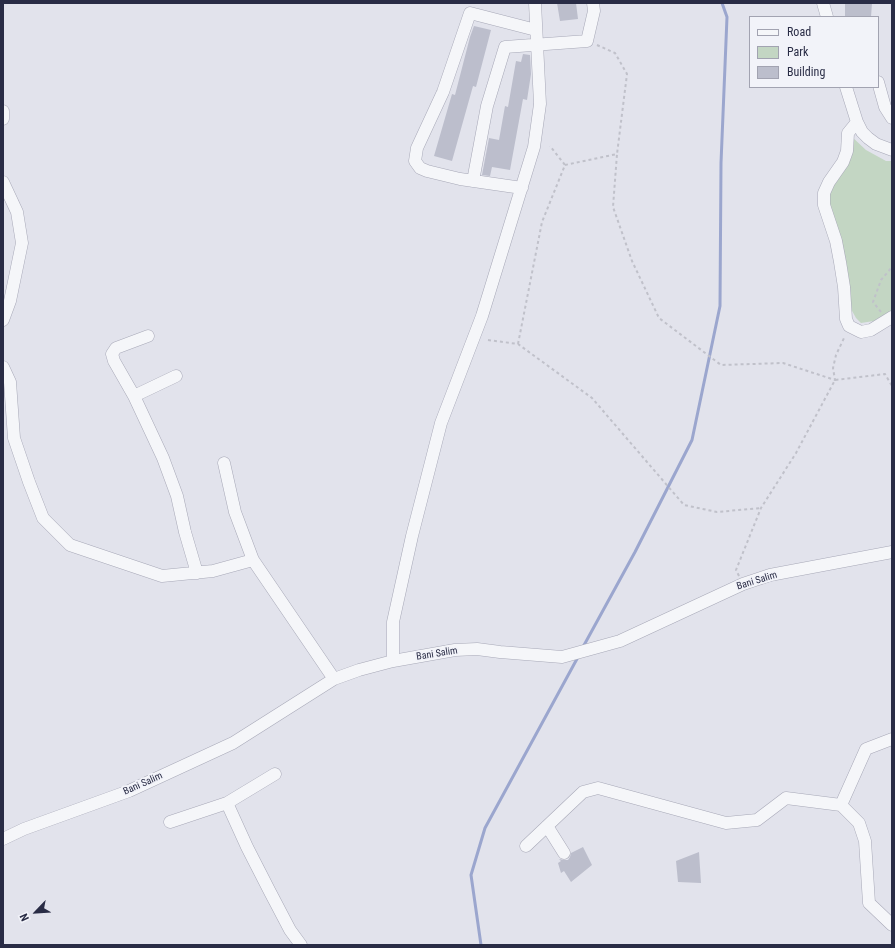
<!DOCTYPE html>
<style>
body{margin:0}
#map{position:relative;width:895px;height:948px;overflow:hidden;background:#e2e3ec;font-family:"Roboto Condensed",sans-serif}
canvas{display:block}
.frame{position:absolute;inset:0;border:4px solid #292c45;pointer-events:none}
.legend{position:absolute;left:749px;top:16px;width:130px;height:72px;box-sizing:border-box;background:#f2f3f9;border:1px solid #a2a3b1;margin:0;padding:5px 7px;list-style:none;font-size:12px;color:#292c45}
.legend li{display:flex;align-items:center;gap:8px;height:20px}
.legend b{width:20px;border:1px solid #a2a3b1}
.north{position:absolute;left:16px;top:892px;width:40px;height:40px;-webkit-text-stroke:3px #f2f3f9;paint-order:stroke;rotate:245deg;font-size:11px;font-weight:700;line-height:16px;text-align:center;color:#292c45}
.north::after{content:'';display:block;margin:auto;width:14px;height:18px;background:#292c45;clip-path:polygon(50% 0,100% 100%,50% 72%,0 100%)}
</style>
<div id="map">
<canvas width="895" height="948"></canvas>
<div class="frame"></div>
<ul class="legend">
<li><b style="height:5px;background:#f5f6f9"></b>Road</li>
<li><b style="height:11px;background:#c3d6c3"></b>Park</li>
<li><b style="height:11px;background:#bcbecc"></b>Building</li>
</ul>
<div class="north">N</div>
</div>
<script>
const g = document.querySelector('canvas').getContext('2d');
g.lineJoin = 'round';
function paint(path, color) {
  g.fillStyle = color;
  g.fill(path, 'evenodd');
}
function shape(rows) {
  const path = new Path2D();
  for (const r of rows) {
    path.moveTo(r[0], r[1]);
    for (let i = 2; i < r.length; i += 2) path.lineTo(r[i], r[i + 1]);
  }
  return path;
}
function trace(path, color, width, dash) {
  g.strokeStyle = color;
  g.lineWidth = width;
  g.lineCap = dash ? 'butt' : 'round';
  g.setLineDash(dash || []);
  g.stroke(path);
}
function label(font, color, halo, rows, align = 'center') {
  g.font = font + ' "Roboto Condensed",sans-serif';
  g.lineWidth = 3.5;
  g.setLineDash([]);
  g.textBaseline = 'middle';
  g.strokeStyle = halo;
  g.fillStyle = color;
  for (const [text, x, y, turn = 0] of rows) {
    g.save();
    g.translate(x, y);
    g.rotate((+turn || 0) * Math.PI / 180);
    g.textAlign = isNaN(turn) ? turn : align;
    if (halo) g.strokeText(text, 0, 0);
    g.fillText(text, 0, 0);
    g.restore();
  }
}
paint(shape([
 [851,136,866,150,886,161,892,161,892,310,874,321,861,323,856,318,851,309,829,202,831,189]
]), '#c3d6c3');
trace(shape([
 [583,647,635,552,692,440,720,306,721,163,727,17,722,3],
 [481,945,471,875,485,828,578,657]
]), '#9ba6ce', 3);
paint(shape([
 [557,3,576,3,578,19,560,21],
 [845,3,872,3,871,17,845,17],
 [474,26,491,30,476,87,473,86,452,161,434,156,452,94,455,95,470,37],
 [523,54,530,55,531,74,527,100,523,99,510,170,492,167,490,176,482,175,489,138,499,140,505,106,508,107,516,61,521,62],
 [583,847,592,865,571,882,564,871,561,873,558,863,561,861,559,859,564,860,568,860,570,857,571,853],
 [699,852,701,883,678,882,676,861]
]), '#bcbecc');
const minor = shape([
 [823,3,827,17],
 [878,82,885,107,892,118],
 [846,87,857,122,862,132,868,138,876,144,892,150],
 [3,111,3,119],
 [857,122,848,133,847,151,843,162,829,182,824,193,824,205,836,241,840,262,844,287,846,319,849,326,861,332,871,330,892,317],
 [473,181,487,106,505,47,587,41,594,11,593,3],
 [3,182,17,212,22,243,10,301,3,320],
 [522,188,460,179,427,171,420,168,415,161,417,148,443,92,470,13,536,30],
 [148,336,116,348,112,354,114,361,134,396,163,458,177,496,185,532,197,573],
 [3,367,10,382,14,438,29,482,43,518,70,545,162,576,213,571,253,560],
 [134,396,176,376],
 [224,463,235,512,253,560,334,679],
 [393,661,393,622,412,536,441,423,482,316,534,147,540,104,535,3],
 [275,774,227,803,247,847,269,890,290,930,301,945],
 [841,805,866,749,892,739],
 [170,822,227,803],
 [547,826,564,853],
 [3,839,24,829,129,791,233,743,334,679,359,670,393,661,455,650,477,649,500,652,562,657,620,641,743,584,770,575,892,552],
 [526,846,583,792,598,788,726,823,757,820,786,798,841,805,859,823,865,841,869,903,892,925]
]);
trace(minor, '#a7a8b7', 13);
trace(shape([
 [597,45,615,53,627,74,617,154],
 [565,165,617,154,613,207,632,261,659,318,721,365,783,363,835,380,833,368,836,355,845,336],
 [881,312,873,302,881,280,892,267],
 [488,340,518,344,592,398,684,505,717,512,761,508],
 [518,344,542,222,565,165,550,146],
 [739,576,736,570,761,508,796,453,835,380,885,374,892,386]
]), '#c0c1ca', 2, [3, 3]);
trace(minor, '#f5f6f9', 12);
label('10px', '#292c45', '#f2f3f9', [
 ["Bani Salim",757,581,-17],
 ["Bani Salim",437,654,-9],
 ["Bani Salim",143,784,-24]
]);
</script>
